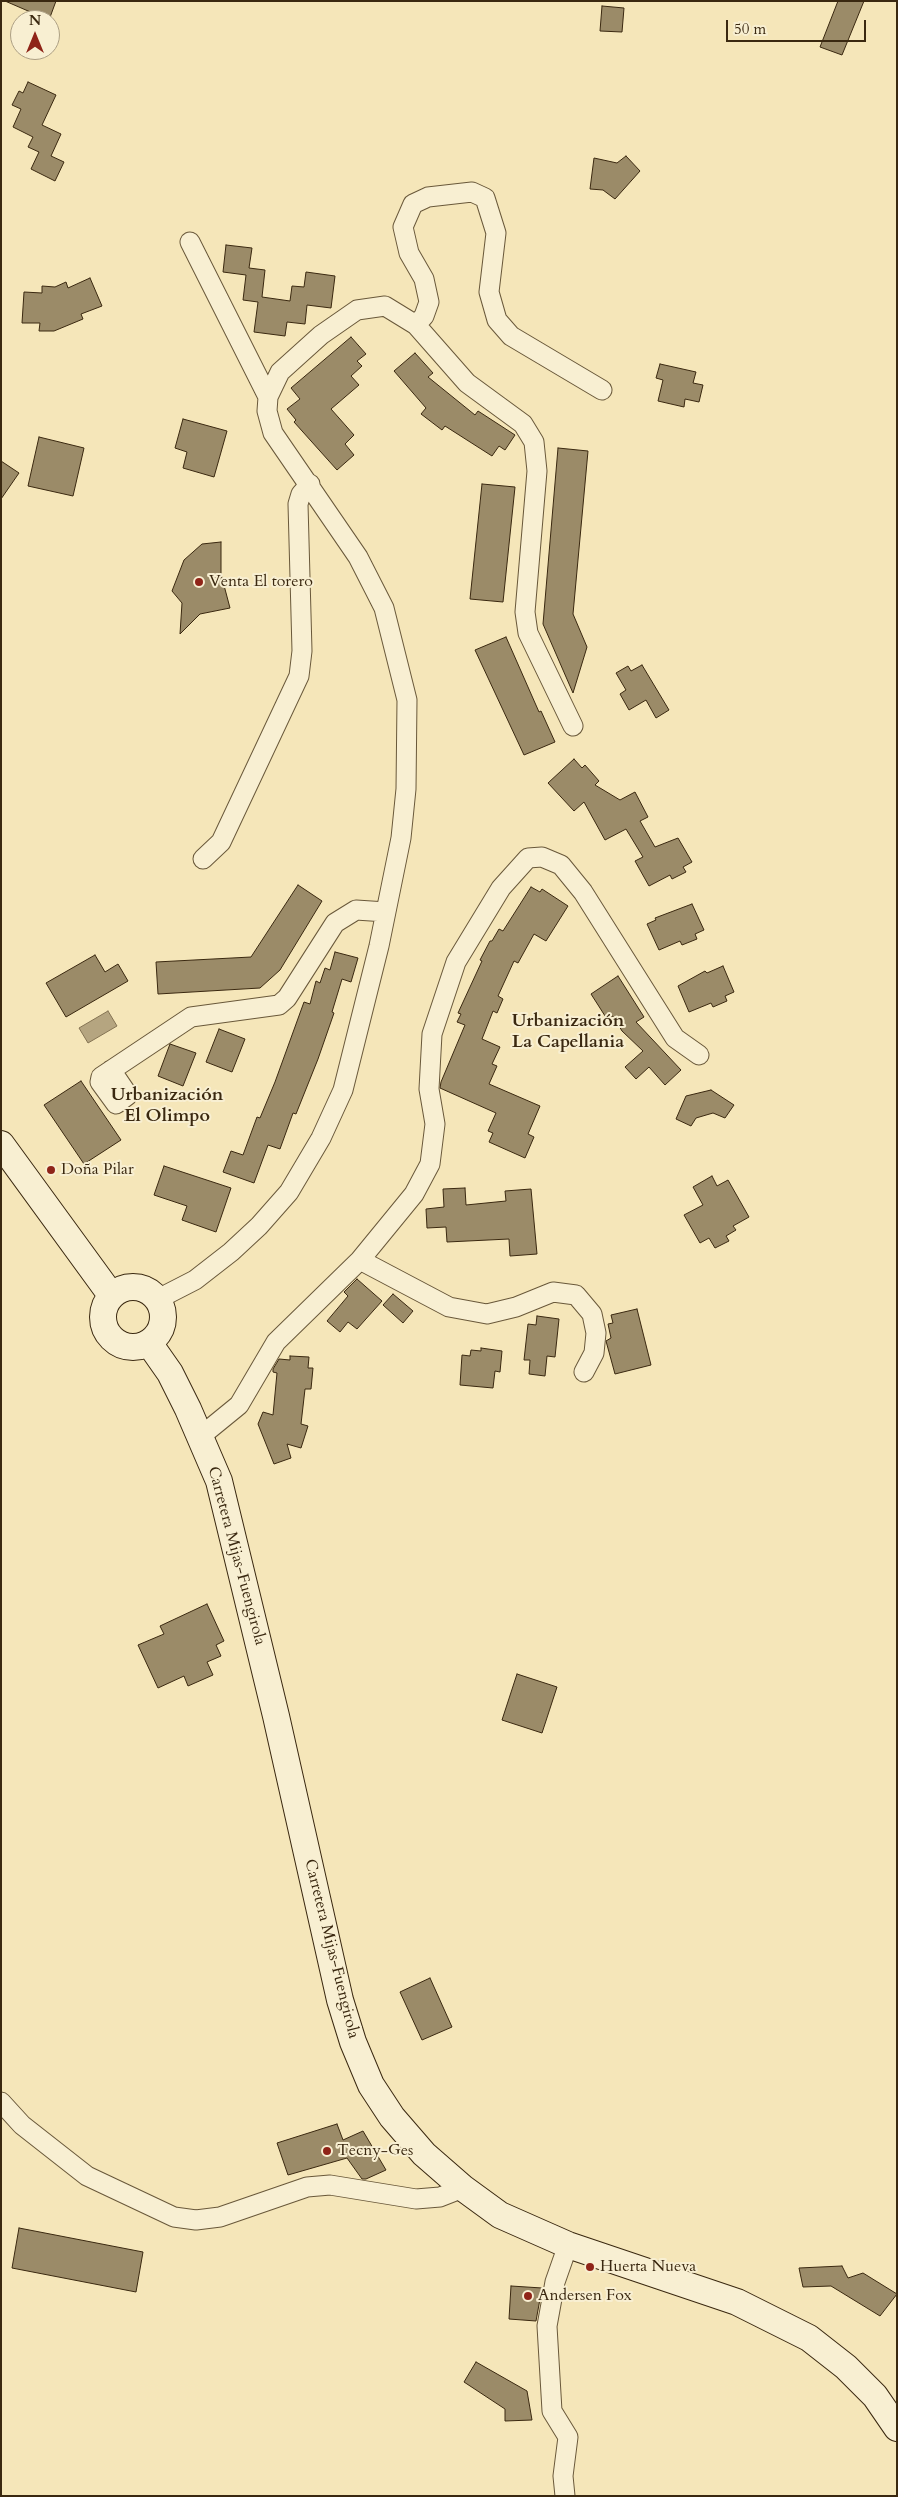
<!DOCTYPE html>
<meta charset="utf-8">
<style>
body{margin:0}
#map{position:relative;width:898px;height:2497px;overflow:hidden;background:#f5e6b9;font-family:Cardo,serif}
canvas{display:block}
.frame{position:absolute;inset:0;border:2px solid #3a2810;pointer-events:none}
.north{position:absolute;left:10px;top:10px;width:50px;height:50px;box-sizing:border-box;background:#f8efd2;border:1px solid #ac9f84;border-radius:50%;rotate:0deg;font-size:14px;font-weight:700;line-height:20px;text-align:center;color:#3a2810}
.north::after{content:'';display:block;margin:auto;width:18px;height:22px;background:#8f2418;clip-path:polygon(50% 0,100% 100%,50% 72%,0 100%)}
.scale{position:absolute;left:726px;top:20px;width:140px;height:22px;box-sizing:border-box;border:2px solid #3a2810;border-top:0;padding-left:6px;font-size:15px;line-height:18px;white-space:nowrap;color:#3a2810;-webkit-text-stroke:4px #f8efd2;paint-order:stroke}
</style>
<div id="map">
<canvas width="898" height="2497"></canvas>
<div class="frame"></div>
<div class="north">N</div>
<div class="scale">50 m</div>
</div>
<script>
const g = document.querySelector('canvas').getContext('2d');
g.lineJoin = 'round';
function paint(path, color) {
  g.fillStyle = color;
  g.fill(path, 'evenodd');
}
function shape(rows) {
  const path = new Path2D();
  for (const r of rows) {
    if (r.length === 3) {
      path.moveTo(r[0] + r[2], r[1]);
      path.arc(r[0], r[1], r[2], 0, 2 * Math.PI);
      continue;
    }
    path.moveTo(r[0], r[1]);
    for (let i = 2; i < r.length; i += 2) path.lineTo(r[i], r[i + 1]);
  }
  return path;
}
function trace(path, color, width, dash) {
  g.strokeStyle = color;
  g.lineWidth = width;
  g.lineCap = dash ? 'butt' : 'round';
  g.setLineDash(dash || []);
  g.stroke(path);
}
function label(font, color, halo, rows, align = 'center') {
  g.font = font + ' Cardo,serif';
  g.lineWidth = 4;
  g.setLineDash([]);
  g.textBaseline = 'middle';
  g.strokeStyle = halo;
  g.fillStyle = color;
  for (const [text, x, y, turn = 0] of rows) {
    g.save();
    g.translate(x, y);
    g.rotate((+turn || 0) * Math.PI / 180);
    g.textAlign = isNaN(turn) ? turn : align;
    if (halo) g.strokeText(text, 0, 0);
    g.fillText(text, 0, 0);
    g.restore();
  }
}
const water = shape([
 [108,1011,117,1026,88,1043,79,1028,108,1011]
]);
paint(water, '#b5a580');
trace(water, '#847353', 1);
const building = shape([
 [5,1,56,1,49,20,5,1],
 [838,1,864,1,842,55,820,47,838,1],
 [602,6,624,8,622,32,600,31,602,6],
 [28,82,56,95,42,125,61,134,51,156,64,162,55,181,31,169,39,152,28,147,33,137,13,127,21,109,12,105,19,91,23,93,28,82],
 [626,156,640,171,615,199,603,190,590,189,594,158,617,163,626,156],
 [226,245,252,248,249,268,265,270,262,297,290,301,292,286,304,287,306,272,335,276,331,308,307,305,305,324,287,322,285,336,254,332,258,302,243,300,246,275,223,272,226,245],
 [90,278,102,306,81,314,83,319,54,331,39,331,40,323,22,323,24,292,42,293,42,286,55,287,66,282,68,288,90,278],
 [351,337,366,354,357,361,362,366,351,376,359,385,331,409,354,435,345,444,354,455,337,470,294,422,296,420,287,409,300,399,291,388,351,337],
 [415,353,433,373,428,377,475,415,478,411,515,435,505,450,499,446,492,456,445,426,442,430,421,414,426,408,394,371,415,353],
 [660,364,696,372,693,383,703,385,699,402,685,399,684,407,658,401,663,380,656,378,660,364],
 [183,419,227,431,214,477,183,468,187,452,175,448,183,419],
 [39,437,84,448,73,496,28,486,39,437],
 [558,448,588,451,573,614,587,647,573,693,543,624,558,448],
 [1,461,19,473,1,499,1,461],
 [482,484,515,487,503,602,470,599,482,484],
 [221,542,221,574,230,608,200,614,180,634,182,603,172,591,184,560,202,544,221,542],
 [506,637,539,712,541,711,555,742,524,755,475,650,506,637],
 [642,665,669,710,656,718,646,700,629,710,620,694,626,690,616,673,628,666,631,671,642,665],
 [574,759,582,768,585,765,599,781,595,785,620,800,635,792,648,817,640,821,655,847,678,838,692,862,683,867,686,872,672,879,670,875,649,886,635,861,643,857,626,829,605,840,584,802,574,811,548,783,574,759],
 [298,885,322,901,280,970,260,988,158,994,156,962,251,957,298,885],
 [531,887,540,892,542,889,568,906,546,941,534,934,518,963,514,961,498,996,503,999,497,1013,493,1011,482,1039,500,1047,492,1064,497,1066,489,1084,540,1106,528,1134,534,1137,525,1158,489,1142,493,1133,488,1131,496,1113,440,1088,441,1082,465,1025,457,1022,461,1014,458,1013,482,961,480,960,490,941,492,941,499,929,503,931,531,887],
 [692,904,704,930,695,934,697,939,682,945,680,941,659,950,647,924,656,920,655,918,692,904],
 [335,952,358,958,351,982,342,979,332,1012,334,1013,318,1059,296,1114,293,1113,280,1149,268,1145,254,1183,223,1172,231,1151,243,1155,257,1117,260,1118,275,1082,304,1002,310,1004,316,981,320,983,325,968,330,970,335,952],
 [95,955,105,972,118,964,128,981,66,1017,46,983,95,955],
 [723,966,734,992,725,996,727,1001,713,1007,711,1003,689,1012,678,986,705,971,707,973,723,966],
 [618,976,644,1017,636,1022,681,1070,665,1085,649,1067,636,1079,625,1067,643,1051,622,1031,613,1016,607,1019,591,994,618,976],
 [219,1029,245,1039,232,1072,206,1062,219,1029],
 [170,1044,196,1053,183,1086,158,1076,170,1044],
 [81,1081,121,1140,84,1164,44,1105,81,1081],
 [711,1090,734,1105,725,1118,713,1113,696,1118,691,1126,676,1119,686,1096,711,1090],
 [164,1166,231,1188,216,1232,182,1220,187,1206,154,1195,164,1166],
 [712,1176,717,1186,728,1180,749,1217,733,1226,736,1230,726,1236,729,1241,715,1248,709,1238,700,1243,684,1215,703,1205,693,1187,712,1176],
 [465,1188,466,1205,506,1201,505,1191,531,1189,537,1254,510,1256,509,1239,447,1242,446,1227,427,1228,426,1209,444,1207,443,1189,465,1188],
 [357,1279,382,1301,357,1329,348,1322,340,1332,327,1321,348,1296,344,1292,357,1279],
 [393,1294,413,1311,403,1323,383,1305,393,1294],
 [637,1309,651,1365,615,1374,606,1341,611,1338,608,1324,613,1323,611,1315,637,1309],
 [537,1316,559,1319,555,1357,547,1356,545,1376,529,1374,530,1360,524,1360,528,1324,536,1325,537,1316],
 [481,1348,502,1351,500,1372,495,1371,493,1388,460,1385,462,1355,470,1356,471,1350,481,1351,481,1348],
 [290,1356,309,1357,308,1368,313,1368,311,1389,305,1389,301,1424,308,1426,301,1448,287,1444,291,1458,274,1464,258,1424,263,1412,273,1415,277,1373,273,1372,273,1369,279,1359,290,1360,290,1356],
 [207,1604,224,1641,216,1645,221,1656,207,1662,213,1675,188,1686,184,1676,158,1688,138,1645,164,1634,160,1626,207,1604],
 [517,1674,557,1687,542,1733,502,1720,517,1674],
 [430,1978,452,2027,422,2040,400,1992,430,1978],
 [337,2124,343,2140,363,2131,386,2170,366,2179,362,2179,347,2158,288,2175,277,2143,337,2124],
 [19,2228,143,2252,136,2292,12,2268,19,2228],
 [842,2266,848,2278,863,2273,897,2294,880,2316,831,2286,803,2287,799,2268,842,2266],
 [511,2286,542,2288,536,2321,509,2319,511,2286],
 [476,2362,527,2391,532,2420,505,2421,505,2409,464,2382,476,2362]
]);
paint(building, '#9b8b68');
trace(building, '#3a2810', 1);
const minor = shape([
 [190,242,268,397],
 [416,325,424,316,429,302,424,279,409,253,403,227,413,204,428,197,472,192,485,198,496,233,489,292,497,320,511,336,602,390],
 [203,859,221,842,299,676,302,651,298,504,301,494,310,484],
 [111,1070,128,1095,116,1104,100,1082,101,1077,191,1017,279,1005,287,998,335,923,356,910,386,912],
 [360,1260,449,1307,487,1314,516,1307,553,1292,576,1295,592,1314,596,1333,594,1353,584,1372],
 [158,1299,195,1280,231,1252,259,1226,289,1192,321,1138,343,1090,379,946,401,838,406,789,407,700,384,608,358,557,273,433,267,411,268,397,280,372,321,335,357,310,385,306,416,325,467,383,523,424,534,442,537,471,525,612,528,633,573,726],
 [201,1436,239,1405,276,1342,360,1260,414,1194,430,1164,435,1124,429,1089,432,1034,456,962,501,888,528,858,542,857,561,865,583,892,675,1038,699,1055],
 [1,2102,22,2125,87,2176,174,2217,196,2220,220,2217,307,2187,330,2185,416,2199,440,2197,463,2188],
 [565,2496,563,2476,568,2437,552,2411,547,2326,555,2282,568,2245]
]);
const secondary = shape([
 [1,1144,111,1295],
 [133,1317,30],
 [149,1343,170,1373,188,1409,219,1481,276,1716,340,2000,353,2042,371,2085,392,2117,424,2154,463,2188,500,2215,568,2245,737,2302,809,2338,846,2367,875,2396,897,2428]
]);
trace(minor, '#69583a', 21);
trace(secondary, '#3a2810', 28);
trace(minor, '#f8efd2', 19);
trace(secondary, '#f8efd2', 26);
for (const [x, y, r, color] of [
 [199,582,5,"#8f2418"],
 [51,1170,5,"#8f2418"],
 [327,2151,5,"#8f2418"],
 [590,2267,5,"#8f2418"],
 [528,2296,5,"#8f2418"]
]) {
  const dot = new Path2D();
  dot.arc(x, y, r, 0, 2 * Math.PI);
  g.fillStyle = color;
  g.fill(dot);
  trace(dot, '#f8efd2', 2);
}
label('16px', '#3a2810', '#f8efd2', [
 ["Venta El torero",209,582],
 ["Doña Pilar",61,1170],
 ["Tecny-Ges",337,2151],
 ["Huerta Nueva",600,2267],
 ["Andersen Fox",538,2296]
], 'left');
label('16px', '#3a2810', '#f8efd2', [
 ["Carretera Mijas-Fuengirola",236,1556,75],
 ["Carretera Mijas-Fuengirola",331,1949,76]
]);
label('bold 18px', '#3a2810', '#f8efd2', [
 ["Urbanización",568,1022],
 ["La Capellania",568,1043],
 ["Urbanización",167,1096],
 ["El Olimpo",167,1117]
]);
</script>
